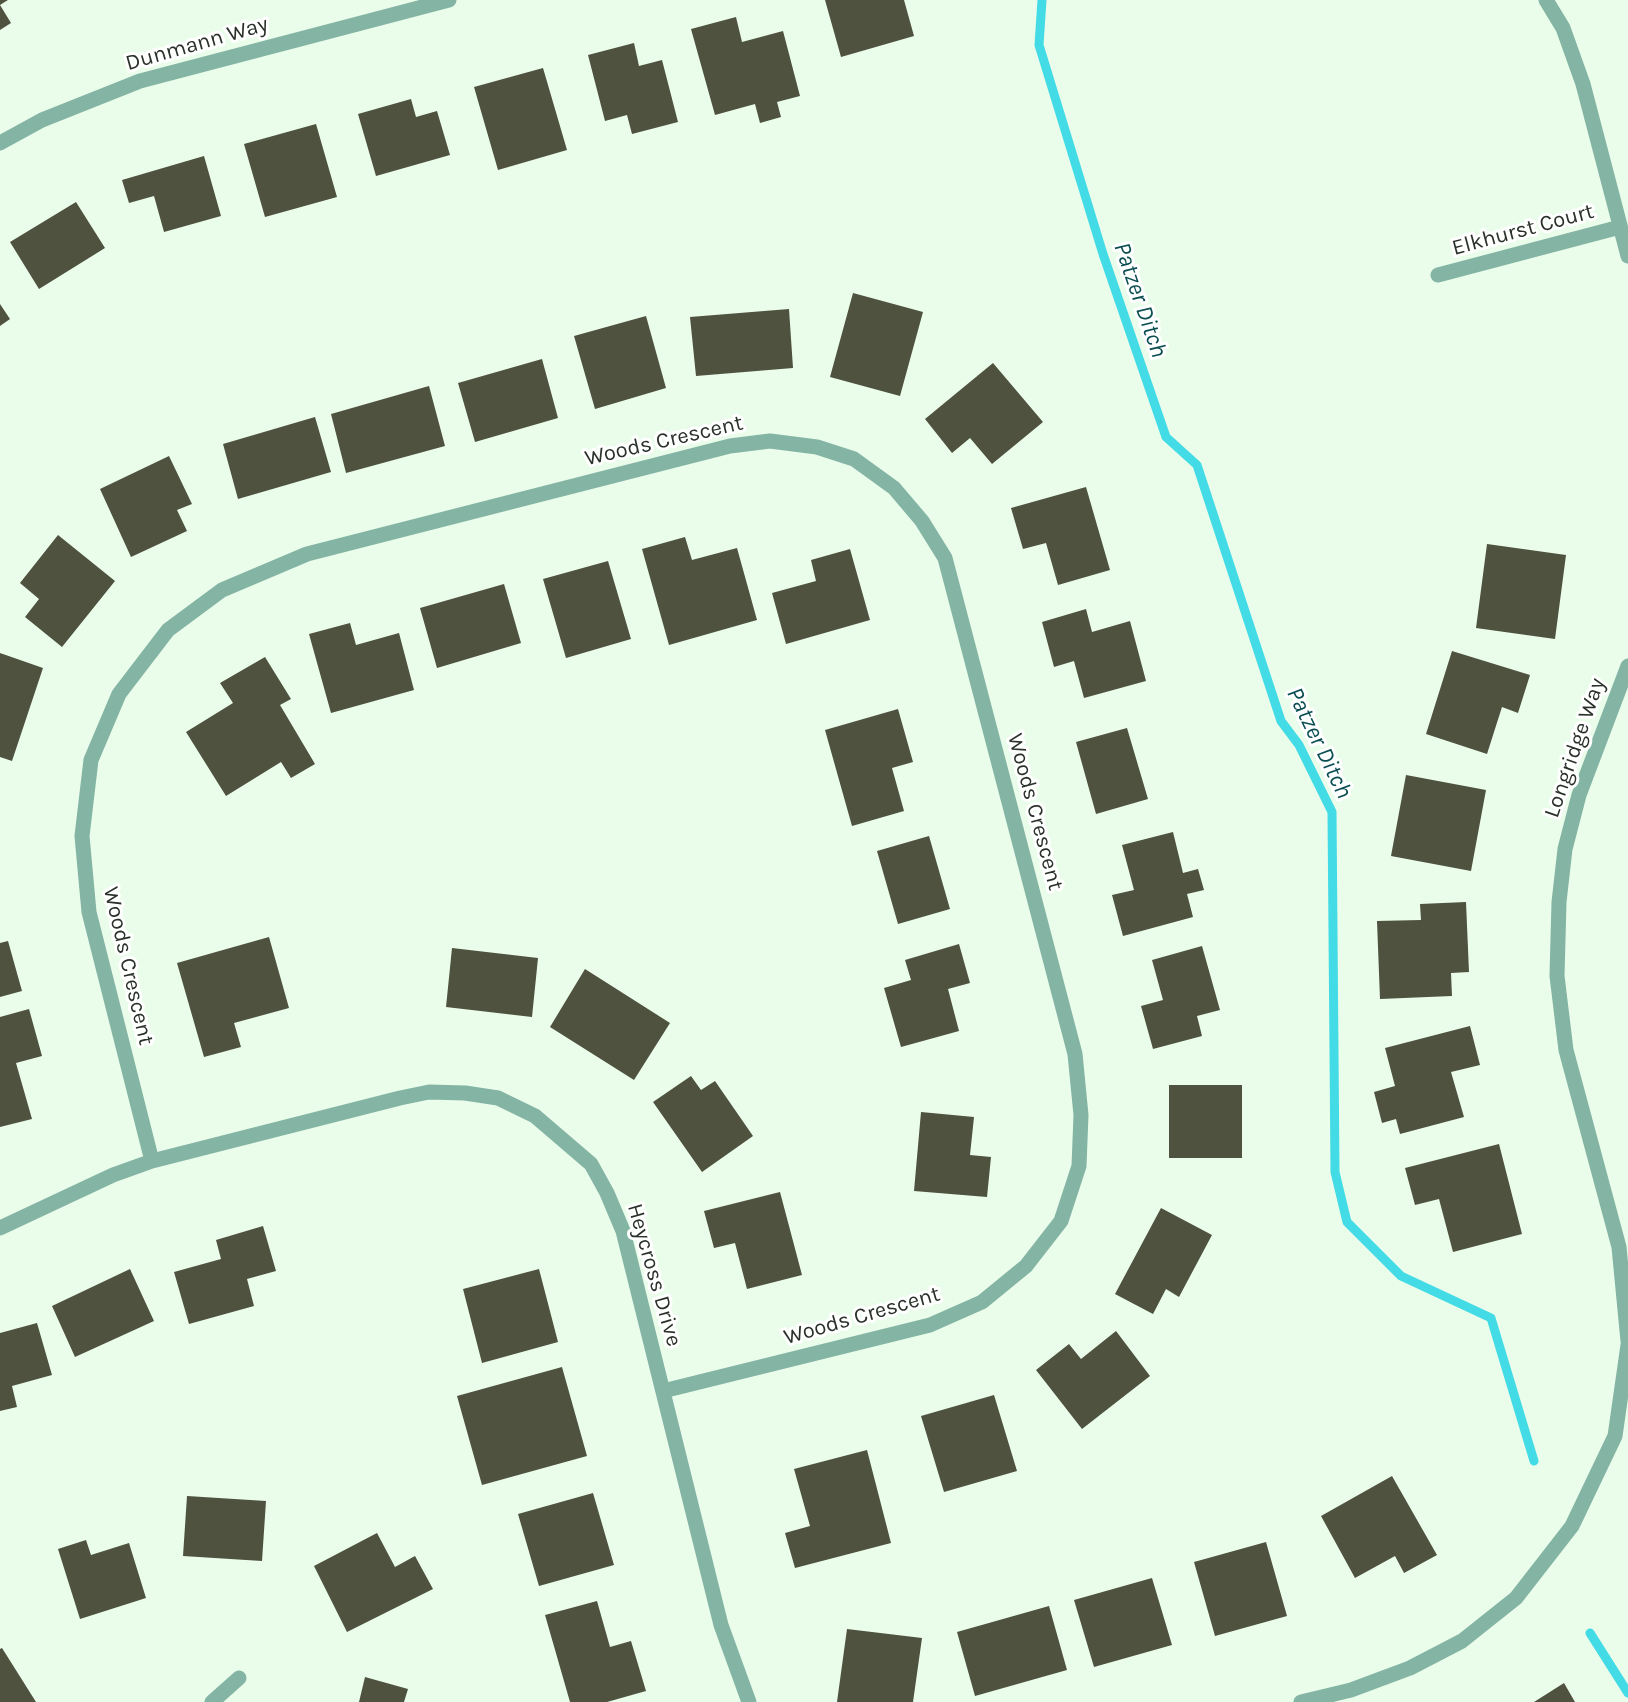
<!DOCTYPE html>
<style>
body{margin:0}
canvas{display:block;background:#eafcea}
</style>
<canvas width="1628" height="1702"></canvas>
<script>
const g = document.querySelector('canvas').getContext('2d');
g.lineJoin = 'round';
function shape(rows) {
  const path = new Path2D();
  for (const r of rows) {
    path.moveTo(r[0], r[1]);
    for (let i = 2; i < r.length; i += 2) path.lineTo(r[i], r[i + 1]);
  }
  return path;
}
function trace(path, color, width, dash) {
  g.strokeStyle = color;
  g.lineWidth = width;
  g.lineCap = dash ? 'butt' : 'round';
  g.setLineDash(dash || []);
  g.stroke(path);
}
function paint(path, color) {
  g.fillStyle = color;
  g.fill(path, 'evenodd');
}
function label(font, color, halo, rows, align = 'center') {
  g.font = font + ' Karla,sans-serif';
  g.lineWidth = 6;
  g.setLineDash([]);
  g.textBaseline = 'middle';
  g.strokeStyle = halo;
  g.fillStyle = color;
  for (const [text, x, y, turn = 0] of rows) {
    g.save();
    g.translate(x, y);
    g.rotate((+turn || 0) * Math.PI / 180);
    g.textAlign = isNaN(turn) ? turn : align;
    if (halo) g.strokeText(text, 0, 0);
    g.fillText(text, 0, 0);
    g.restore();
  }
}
trace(shape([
 [1042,0,1039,45,1103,254,1166,437,1197,465,1281,721,1299,745,1332,812,1335,1172,1347,1222,1401,1276,1491,1318,1534,1461],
 [1590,1633,1628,1693]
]), '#43dbe5', 9);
paint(shape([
 [0,0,8,0,0,5,11,23,0,30],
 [825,0,904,0,914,36,841,57],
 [736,17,742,42,783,31,800,96,777,102,781,117,760,123,755,104,715,115,691,29],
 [634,43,639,66,662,60,678,122,632,134,627,115,605,121,588,55],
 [543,68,567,150,498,170,474,87],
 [411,99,416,117,437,111,450,155,376,176,358,114],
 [316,124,337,197,265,217,244,144],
 [204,156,221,216,164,232,154,196,129,203,122,180],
 [76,202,105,248,39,289,10,242],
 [853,293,923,312,900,396,830,377],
 [0,304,10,319,0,326],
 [789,309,793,368,696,376,690,317],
 [646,316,666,388,595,409,574,336],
 [542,359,558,418,475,442,458,383],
 [993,363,1043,422,992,464,970,438,952,453,925,419],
 [429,386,445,446,346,473,331,414],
 [315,417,331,472,238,499,223,444],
 [169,456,192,504,177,510,187,531,131,557,100,489],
 [1086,487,1110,570,1058,585,1046,543,1023,549,1011,508],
 [58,535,115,581,62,647,25,617,39,599,20,583],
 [685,537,692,560,737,548,757,620,669,645,642,549],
 [1487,544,1566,555,1555,639,1476,628],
 [850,549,870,620,786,644,772,593,816,581,811,560],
 [608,561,631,639,566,658,543,579],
 [504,584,521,643,437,668,420,608],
 [1086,609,1092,632,1130,621,1146,681,1084,698,1074,661,1054,667,1042,622],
 [350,623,356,645,399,633,414,690,331,713,309,634],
 [1452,651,1530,675,1518,713,1502,707,1487,754,1426,734],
 [0,653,43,668,12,761,0,757],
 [265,657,291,699,280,705,315,764,291,778,281,762,226,796,186,732,233,703,220,683],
 [898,709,913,762,892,768,904,811,852,826,825,730],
 [1127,728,1148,799,1096,814,1076,742],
 [1406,775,1486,790,1471,871,1391,856],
 [1173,832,1183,873,1198,869,1204,890,1187,894,1193,917,1123,936,1112,895,1134,890,1122,845],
 [929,836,950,909,898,924,877,851],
 [1466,902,1469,972,1451,973,1452,996,1380,999,1377,921,1421,920,1420,904],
 [269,937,289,1008,234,1023,241,1047,204,1057,177,963],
 [8,941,22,991,0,997,0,943],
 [959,944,970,983,948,989,959,1031,901,1047,884,988,911,980,905,960],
 [1202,946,1220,1010,1197,1016,1202,1036,1153,1049,1141,1006,1163,1000,1152,960],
 [452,948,538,958,532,1017,446,1007],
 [585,969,670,1023,634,1080,550,1027],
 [29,1009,42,1056,16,1063,32,1119,0,1127,0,1017],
 [1470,1026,1480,1065,1451,1072,1464,1117,1400,1134,1396,1119,1382,1123,1374,1092,1395,1086,1385,1048],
 [691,1076,701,1090,715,1081,753,1136,702,1172,653,1102],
 [1169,1085,1242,1085,1242,1158,1169,1158],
 [921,1112,974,1117,970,1155,991,1157,987,1197,914,1191],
 [1499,1144,1522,1234,1453,1252,1439,1199,1415,1205,1405,1168],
 [780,1192,802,1275,747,1289,735,1243,714,1248,704,1211],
 [1161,1208,1212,1235,1179,1297,1166,1289,1153,1314,1115,1294],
 [263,1226,276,1271,247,1279,254,1306,189,1324,174,1272,221,1259,216,1240],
 [130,1269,154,1321,75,1357,52,1306],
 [539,1269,558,1342,482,1363,463,1289],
 [37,1323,52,1375,12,1386,17,1407,0,1411,0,1333],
 [1116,1331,1150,1376,1082,1429,1036,1370,1069,1344,1081,1359],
 [562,1367,587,1456,482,1485,457,1396],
 [994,1395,1017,1471,944,1492,921,1416],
 [867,1450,891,1543,795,1568,785,1533,810,1526,794,1469],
 [1392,1476,1437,1555,1404,1573,1395,1556,1355,1578,1321,1516],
 [593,1493,614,1565,539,1586,518,1514],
 [187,1496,266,1501,262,1561,183,1556],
 [377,1533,395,1567,415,1556,433,1589,347,1632,314,1566],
 [86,1540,91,1555,129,1543,146,1598,80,1619,58,1549],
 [1266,1542,1287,1616,1215,1636,1194,1562],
 [1152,1578,1172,1645,1094,1667,1074,1600],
 [597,1601,610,1647,631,1641,646,1691,607,1702,570,1702,545,1615],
 [1049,1606,1067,1670,975,1696,957,1632],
 [847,1629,922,1638,913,1702,837,1702],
 [2,1648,36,1702,0,1702,0,1649],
 [365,1677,408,1689,404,1702,359,1702],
 [1564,1683,1575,1702,1534,1702]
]), '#4e523e');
trace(shape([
 [1546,0,1563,28,1583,84,1628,256],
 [0,143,42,120,140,81,449,0],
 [1438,275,1620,227],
 [1628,666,1579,795,1565,849,1559,902,1557,976,1566,1050,1619,1247,1628,1341],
 [152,1161,89,912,82,836,91,760,119,694,168,630,222,590,307,554,730,446,770,441,817,447,854,459,894,488,922,521,945,558,1075,1054,1081,1115,1079,1166,1061,1221,1026,1266,982,1302,930,1325,663,1391],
 [0,1228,113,1175,152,1161,400,1098,429,1092,465,1093,498,1098,535,1116,591,1164,607,1193,623,1231,721,1625,749,1702],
 [212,1702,239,1678],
 [1301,1702,1351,1690,1410,1668,1462,1641,1516,1598,1572,1526,1615,1436,1628,1345]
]), '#84b4a4', 15);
label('22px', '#2a312a', '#fff', [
 ["Dunmann Way",197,44,-16],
 ["Elkhurst Court",1523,230,-15],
 ["Woods Crescent",664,441,-13],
 ["Longridge Way",1575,748,-71],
 ["Woods Crescent",1035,812,75],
 ["Woods Crescent",128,966,77],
 ["Heycross Drive",654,1275,74],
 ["Woods Crescent",862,1316,-16]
]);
label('italic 24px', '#0b4e52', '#fff', [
 ["Patzer Ditch",1140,300,71],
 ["Patzer Ditch",1319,743,64]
]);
</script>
